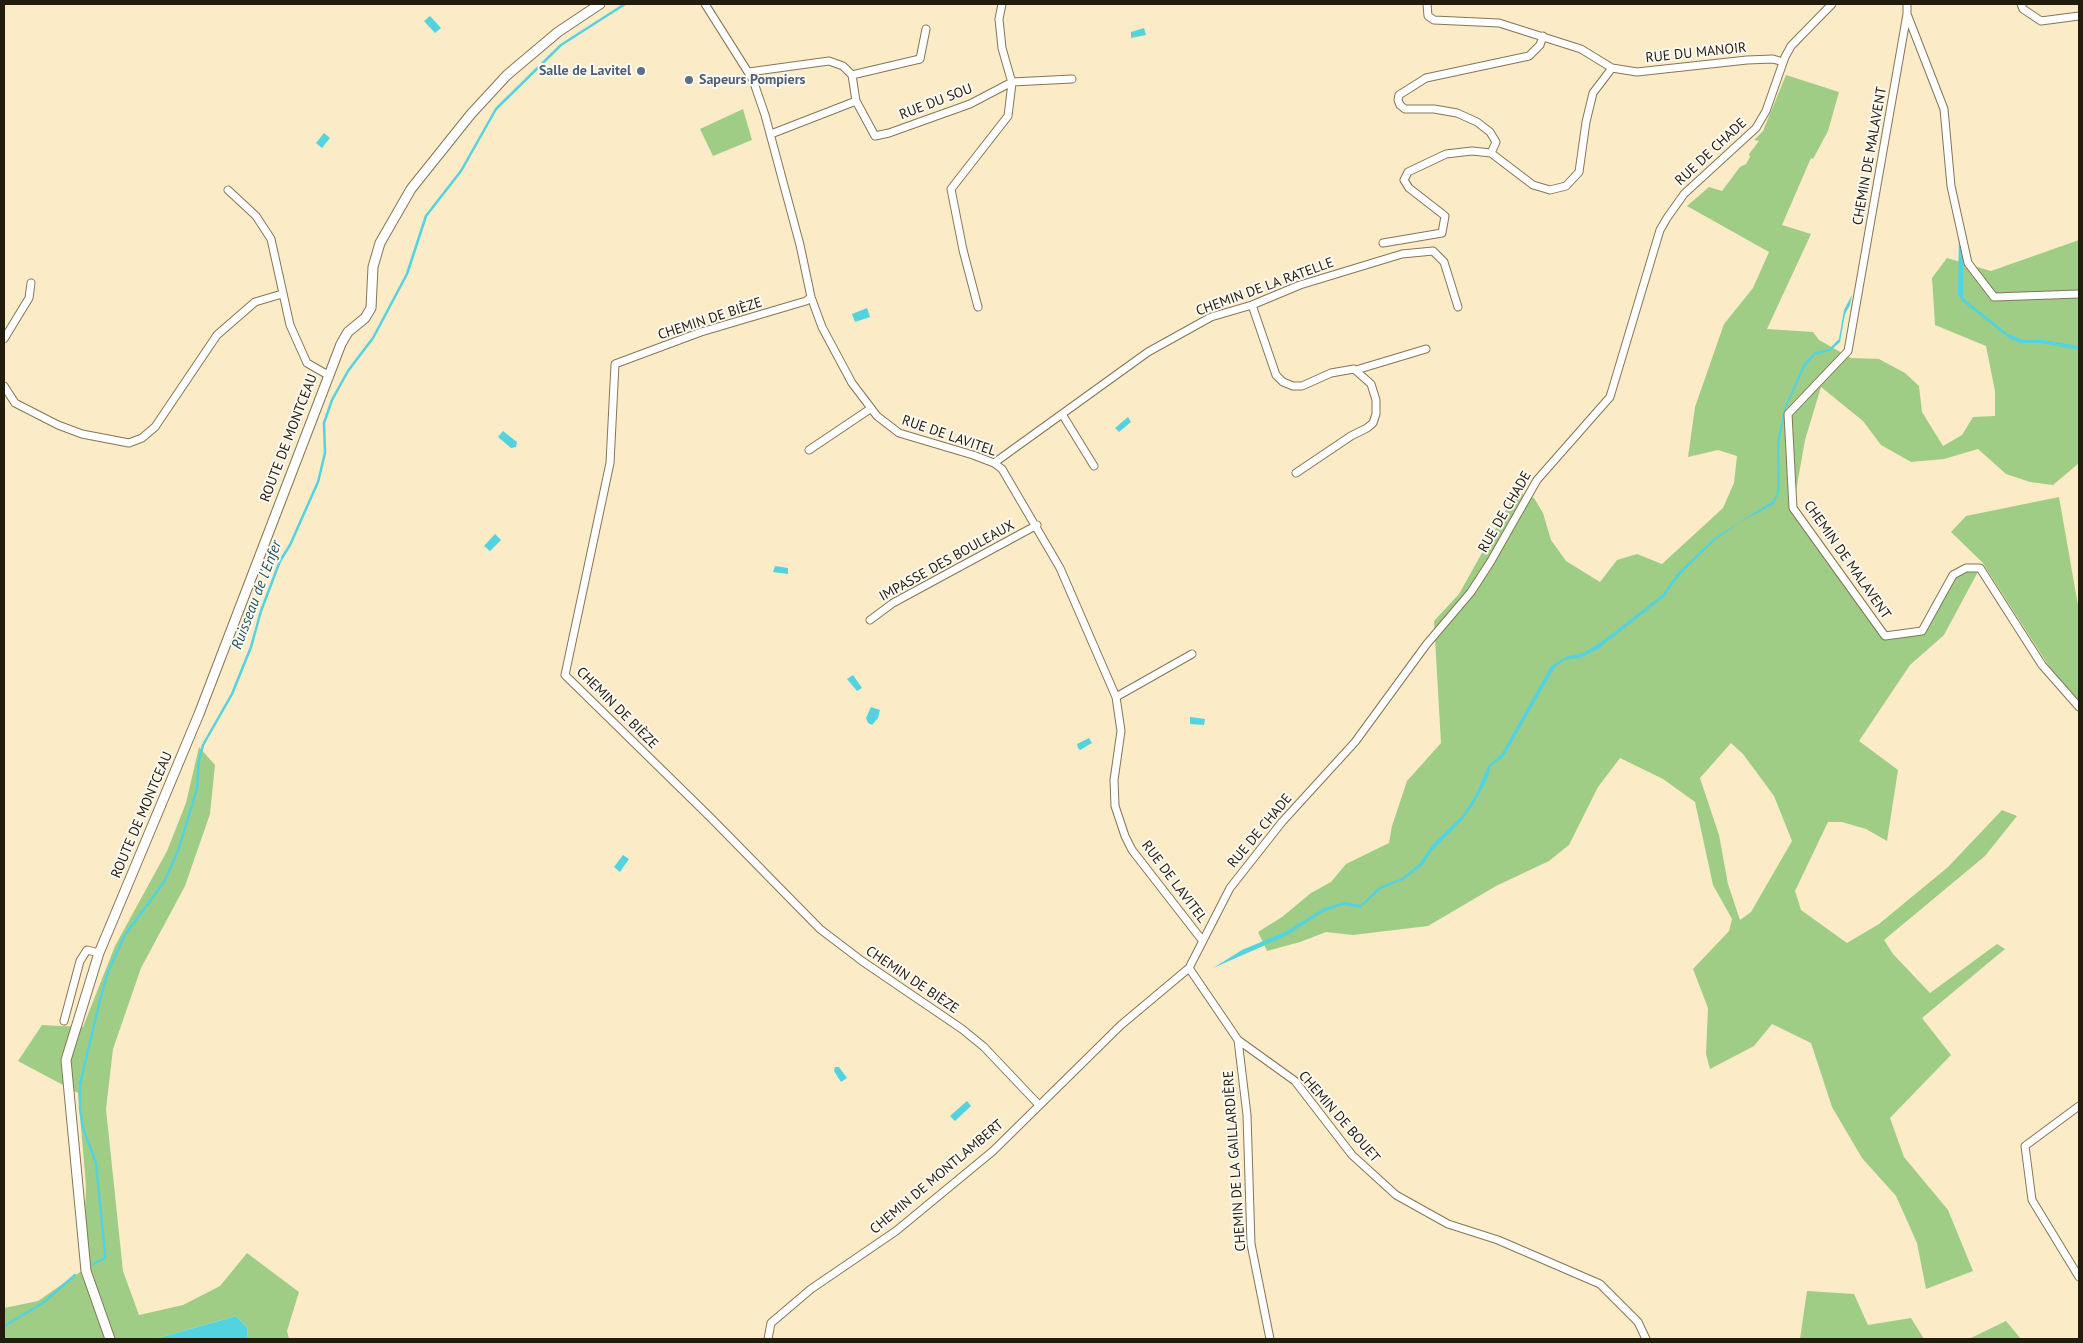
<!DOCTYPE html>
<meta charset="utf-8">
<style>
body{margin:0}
#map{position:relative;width:2083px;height:1343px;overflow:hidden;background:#fbebc7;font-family:"PT Sans",sans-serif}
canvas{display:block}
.frame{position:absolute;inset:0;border:5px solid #221c0f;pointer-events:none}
</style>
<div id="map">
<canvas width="2083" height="1343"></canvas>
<div class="frame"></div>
</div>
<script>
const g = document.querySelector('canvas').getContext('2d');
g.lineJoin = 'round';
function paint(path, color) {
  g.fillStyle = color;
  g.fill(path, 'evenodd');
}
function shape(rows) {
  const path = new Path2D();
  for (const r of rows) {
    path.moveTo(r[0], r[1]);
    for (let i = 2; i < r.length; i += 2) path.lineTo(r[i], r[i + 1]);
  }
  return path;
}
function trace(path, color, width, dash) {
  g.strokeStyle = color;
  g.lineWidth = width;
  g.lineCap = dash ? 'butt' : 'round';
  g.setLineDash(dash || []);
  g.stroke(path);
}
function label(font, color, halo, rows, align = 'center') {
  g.font = font + ' "PT Sans",sans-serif';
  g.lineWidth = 4;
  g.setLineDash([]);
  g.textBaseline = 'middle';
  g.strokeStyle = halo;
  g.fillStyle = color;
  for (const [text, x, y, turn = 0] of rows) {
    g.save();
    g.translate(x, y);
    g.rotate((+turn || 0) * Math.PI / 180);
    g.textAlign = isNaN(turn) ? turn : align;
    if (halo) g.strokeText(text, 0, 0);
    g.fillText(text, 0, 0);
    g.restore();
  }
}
paint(shape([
 [1786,75,1839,92,1828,131,1813,159,1811,158,1782,225,1811,234,1767,329,1813,332,1819,340,1851,358,1879,359,1905,373,1919,386,1922,412,1943,446,1962,435,1973,417,1995,416,1995,391,1986,346,1935,325,1932,278,1947,258,1991,271,2079,240,2079,463,2053,485,2030,482,2006,474,1978,449,1944,459,1911,462,1881,445,1863,421,1821,387,1805,440,1793,508,1885,636,1922,631,1953,575,1966,568,1980,568,1944,635,1910,665,1859,741,1898,770,1887,841,1866,829,1842,822,1828,822,1795,891,1801,910,1847,943,1879,924,1948,867,2002,810,2017,816,1985,856,1884,940,1893,954,1930,993,1997,944,2005,949,1922,1018,1951,1055,1890,1118,1904,1157,1948,1210,1973,1271,1926,1289,1917,1243,1896,1196,1862,1158,1832,1107,1811,1043,1772,1024,1754,1046,1710,1069,1706,1054,1708,1008,1693,969,1729,931,1732,919,1713,885,1695,802,1663,779,1620,758,1598,787,1569,845,1549,861,1496,886,1428,926,1353,935,1326,932,1300,942,1267,951,1258,932,1282,917,1311,893,1331,882,1346,864,1389,843,1392,826,1407,781,1441,743,1434,621,1459,594,1516,492,1534,498,1543,513,1551,540,1566,561,1600,582,1617,560,1637,554,1662,564,1723,508,1734,483,1737,456,1718,450,1688,457,1695,407,1724,324,1753,288,1769,252,1687,206,1709,187,1722,191,1740,167,1746,164,1750,157,1749,154,1759,141,1754,140,1763,131],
 [1731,743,1743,754,1774,796,1792,841,1751,912,1740,920,1728,884,1719,835,1700,778],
 [743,109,752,140,713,156,700,129],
 [2059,497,2079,611,2079,702,2052,671,1982,562,1951,532,1966,516],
 [199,747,215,765,210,814,185,886,141,968,113,1049,106,1109,123,1271,139,1315,183,1305,220,1286,247,1253,299,1292,287,1331,289,1339,248,1339,247,1327,236,1316,155,1339,4,1339,4,1308,38,1301,83,1270,86,1185,78,1093,18,1061,42,1025,83,1027,115,946,167,851,186,803],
 [1807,1291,1854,1294,1868,1325,1911,1318,1924,1339,1800,1339],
 [2006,1321,2021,1339,1968,1339,1973,1337]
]), '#a0cd86');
paint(shape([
 [430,16,441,28,435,33,424,21],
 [1144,28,1146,35,1131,38,1131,32],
 [324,133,330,138,322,148,316,143],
 [1959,229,1963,248,1963,298,2008,334,2023,340,2043,340,2079,346,2079,350,2041,343,2020,343,2010,339,1962,301,1958,294],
 [1852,295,1850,305,1845,314,1840,342,1830,351,1815,355,1805,367,1786,408,1779,444,1780,490,1774,504,1739,523,1714,541,1679,576,1664,597,1598,649,1580,658,1565,660,1555,667,1504,756,1490,767,1488,778,1473,805,1463,819,1431,852,1423,865,1403,880,1381,889,1360,908,1343,905,1323,912,1286,936,1213,968,1242,950,1285,932,1324,908,1344,902,1361,905,1379,887,1402,878,1420,863,1433,844,1463,815,1475,796,1488,766,1502,753,1551,666,1568,656,1583,653,1604,640,1663,594,1677,574,1713,539,1773,501,1777,492,1777,441,1785,406,1804,363,1815,352,1829,349,1839,339,1844,310],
 [867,308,870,317,855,322,852,314],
 [1128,417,1131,422,1119,432,1115,428],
 [503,431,517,442,516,447,511,448,498,437],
 [495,534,501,540,490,551,484,546],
 [775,566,788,568,788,574,773,572],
 [853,675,862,688,857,691,847,679],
 [871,707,880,710,878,718,872,725,868,723,866,718],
 [1190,717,1205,719,1204,725,1190,724],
 [1089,738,1092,743,1080,750,1078,748,1077,744],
 [623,855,629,859,620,872,614,867],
 [835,1067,839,1067,847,1078,841,1082,834,1071],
 [967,1101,971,1106,955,1121,950,1116],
 [236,1316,247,1327,248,1339,155,1339]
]), '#53d2e0');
trace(shape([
 [93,1264,105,1258,105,1253,96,1163,83,1128,80,1108,80,1084,101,996,108,972,125,935,164,882,178,851,197,789,199,761,203,745,232,694,251,647,261,611,280,561,290,545,318,482,325,453,324,423,332,400,348,371,373,338,407,274,426,216,461,171,496,109,561,45,625,4],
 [4,1326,43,1303,75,1275]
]), '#53d2e0', 2.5);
const minor = shape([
 [705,4,753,80,765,115,800,245,811,297,822,327,852,383,877,416,899,433,973,455,994,463,1002,469,1060,568,1116,697,1121,731,1114,780,1115,806,1125,836,1132,850,1202,940],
 [1907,4,1907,14,1848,351,1788,414,1793,508,1885,636,1922,631,1953,575,1966,568,1980,568,2042,665,2079,707],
 [2021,4,2023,9,2041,21,2079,16],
 [1907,14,1944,109,1951,186,1968,263,1994,297,2079,294],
 [1612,68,1637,72,1747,60,1773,59,1783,62],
 [749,72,829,61,843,66,852,75,920,59,926,29],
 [856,101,875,136,889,133,970,104,1012,82,1072,79],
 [771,134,856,101,852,75],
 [1491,153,1496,142,1490,132,1477,122,1457,113,1434,109,1405,109,1400,105,1398,100,1399,95,1426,78,1529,56,1540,45,1543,36],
 [228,190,256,216,271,239,290,325,307,363,328,375],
 [1383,243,1442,233,1445,216,1409,188,1404,180,1408,172,1446,154,1472,151,1491,153,1533,185,1550,190,1566,186,1579,172,1586,122,1593,93,1612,68,1581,49,1499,23,1434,20,1428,16,1427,4],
 [811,297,806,301,701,332,615,364,610,463,565,675,710,817,820,929,862,961,962,1029,984,1047,1039,1105],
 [1252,305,1276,375,1283,382,1293,386,1302,386,1331,373,1354,369,1371,384,1376,400,1376,414,1373,423,1367,428,1351,436,1296,473],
 [978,307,963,250,951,189,1008,116,1012,83,1002,48,999,19,1002,4],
 [4,339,29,298,31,283],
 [1356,370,1426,349],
 [4,386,15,403,58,425,82,434,129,443,142,438,155,427,217,335,255,302,282,294],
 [1062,414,1094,466],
 [809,450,870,409],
 [994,463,1148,352,1211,317,1252,305,1300,285,1402,254,1433,251,1444,262,1458,307],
 [870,620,893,603,1037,525],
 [1116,697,1192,654],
 [1189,968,1238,1040,1295,1081,1352,1155,1396,1195,1448,1224,1498,1240,1600,1284,1638,1322,1646,1339],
 [64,1021,80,961,87,950,99,953],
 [1238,1040,1247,1115,1251,1244,1270,1339],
 [2079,1106,2025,1146,2032,1200,2079,1277],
 [768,1339,771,1323,811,1289,896,1231,993,1151,1121,1025,1189,968,1230,888,1282,822,1355,742,1426,645,1471,592,1491,561,1537,480,1610,397,1660,230,1667,218,1684,194,1756,128,1766,111,1785,57,1791,46,1832,4]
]);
const tertiary = shape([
 [110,1339,86,1271,66,1060,99,953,199,714,341,344,348,332,365,318,371,308,373,267,380,243,411,189,471,114,507,75,558,32,600,4]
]);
trace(minor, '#857656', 9);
trace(tertiary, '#857656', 11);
trace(minor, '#fff', 7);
trace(tertiary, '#fff', 9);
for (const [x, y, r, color] of [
 [641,71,5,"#5c6f8a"],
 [689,80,5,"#5c6f8a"]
]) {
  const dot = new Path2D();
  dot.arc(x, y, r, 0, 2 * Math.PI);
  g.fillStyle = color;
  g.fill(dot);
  trace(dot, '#fcf9f2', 2);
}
label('14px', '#221c0f', '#fcf9f2', [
 ["RUE DU MANOIR",1696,53,-6],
 ["RUE DU SOU",936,102,-21],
 ["RUE DE CHADE",1711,152,-43],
 ["CHEMIN DE MALAVENT",1870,156,-80],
 ["CHEMIN DE LA RATELLE",1265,287,-20],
 ["CHEMIN DE BIÈZE",710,319,-18],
 ["RUE DE LAVITEL",949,436,19],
 ["ROUTE DE MONTCEAU",289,438,-69],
 ["RUE DE CHADE",1505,512,-60],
 ["CHEMIN DE MALAVENT",1847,560,55],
 ["IMPASSE DES BOULEAUX",947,561,-29],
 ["CHEMIN DE BIÈZE",617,708,45],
 ["ROUTE DE MONTCEAU",142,815,-67],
 ["RUE DE CHADE",1260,831,-50],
 ["RUE DE LAVITEL",1174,882,53],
 ["CHEMIN DE BIÈZE",912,980,34],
 ["CHEMIN DE BOUET",1339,1117,49],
 ["CHEMIN DE LA GAILLARDIÈRE",1235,1161,-94],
 ["CHEMIN DE MONTLAMBERT",937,1177,-40]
]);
label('bold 14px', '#4e5e75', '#fcf9f2', [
 ["Salle de Lavitel",631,71],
 ["Sapeurs Pompiers",699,80,"left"]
], 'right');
label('italic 15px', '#1e545a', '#fcf9f2', [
 ["Ruisseau de l'Enfer",257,595,-69]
]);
</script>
